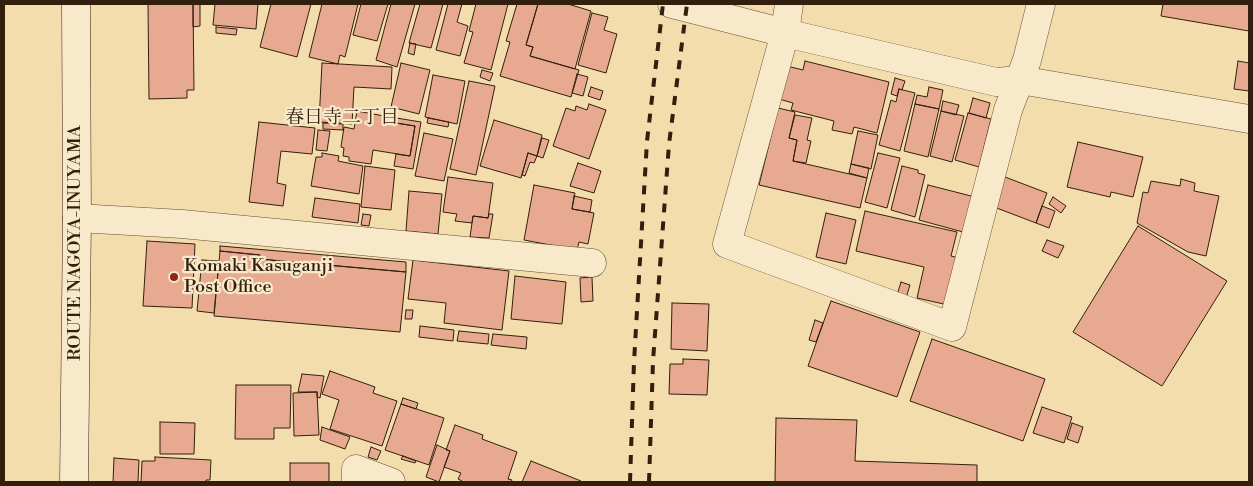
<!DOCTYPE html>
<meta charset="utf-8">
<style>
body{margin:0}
#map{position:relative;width:1253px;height:486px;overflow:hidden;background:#f3ddad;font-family:"Libre Bodoni",serif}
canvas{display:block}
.frame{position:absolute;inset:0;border:5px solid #331f0e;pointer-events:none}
</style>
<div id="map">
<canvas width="1253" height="486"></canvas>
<div class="frame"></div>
</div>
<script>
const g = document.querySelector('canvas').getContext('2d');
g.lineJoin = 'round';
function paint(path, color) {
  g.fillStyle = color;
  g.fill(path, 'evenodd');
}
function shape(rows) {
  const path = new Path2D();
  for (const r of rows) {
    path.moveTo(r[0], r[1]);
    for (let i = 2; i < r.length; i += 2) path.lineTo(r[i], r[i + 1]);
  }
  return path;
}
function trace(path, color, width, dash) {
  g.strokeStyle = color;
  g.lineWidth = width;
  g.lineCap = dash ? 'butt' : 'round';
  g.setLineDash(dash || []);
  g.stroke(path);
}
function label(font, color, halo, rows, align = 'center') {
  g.font = font + ' "Libre Bodoni","Noto Serif JP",serif';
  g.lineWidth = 4.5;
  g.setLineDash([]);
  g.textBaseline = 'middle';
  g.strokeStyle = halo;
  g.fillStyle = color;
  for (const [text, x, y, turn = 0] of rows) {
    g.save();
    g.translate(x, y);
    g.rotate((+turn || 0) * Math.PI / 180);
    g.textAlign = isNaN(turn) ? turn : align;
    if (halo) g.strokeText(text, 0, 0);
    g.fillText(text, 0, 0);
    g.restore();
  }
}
const building = shape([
 [148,4,193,4,194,90,187,90,187,98,149,99,148,4],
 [193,4,200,4,200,26,193,27,193,4],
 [215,4,258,4,256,29,213,25,215,4],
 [271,4,311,4,297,57,260,47,271,4],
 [322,4,358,4,345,57,340,55,338,64,309,57,322,4],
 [361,4,388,4,377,41,353,35,361,4],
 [391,4,415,4,397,67,376,60,391,4],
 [420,4,443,4,431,48,409,43,420,4],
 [448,4,462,4,457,22,468,26,460,56,436,50,448,4],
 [476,4,508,4,491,70,464,63,473,32,469,31,476,4],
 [517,4,538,4,526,45,533,47,530,56,579,70,571,97,500,76,510,42,506,41,517,4],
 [538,4,568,4,591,11,575,69,530,56,533,47,526,45,538,4],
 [1163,4,1249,4,1249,31,1161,16,1163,4],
 [592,13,608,17,604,30,617,34,606,73,578,65,592,13],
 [216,27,237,29,236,35,216,33,216,27],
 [410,43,416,44,414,55,408,53,410,43],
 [805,61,889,82,877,133,854,127,852,134,832,130,834,121,791,110,793,103,779,99,787,66,803,70,805,61],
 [1238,61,1249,63,1249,91,1234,89,1238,61],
 [322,63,392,67,391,89,354,87,352,124,319,122,322,63],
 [401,63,430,70,419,114,391,107,401,63],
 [482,70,493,73,490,81,480,77,482,70],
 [577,74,588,77,583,96,572,93,577,74],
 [433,75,465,81,457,124,425,117,433,75],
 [895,78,905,81,902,90,899,89,897,96,891,94,895,78],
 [469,81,495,86,476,175,450,169,469,81],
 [591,87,603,91,600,100,588,96,591,87],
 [929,87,943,90,939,109,915,104,917,95,927,97,929,87],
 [899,89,915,93,900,151,879,145,891,100,896,102,899,89],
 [973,98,990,103,986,118,969,113,973,98],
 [943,101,959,105,956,115,941,111,943,101],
 [589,104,606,110,589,159,553,146,566,108,575,111,576,106,587,110,589,104],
 [915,104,939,109,928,157,904,151,915,104],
 [778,108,795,112,789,138,797,140,793,161,867,178,860,208,759,185,778,108],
 [357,111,384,116,383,121,415,126,410,156,373,150,371,164,349,161,349,157,343,156,344,148,341,147,344,127,354,129,357,111],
 [941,111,964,116,952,162,930,156,941,111],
 [968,113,991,119,979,167,955,160,968,113],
 [795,115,812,118,807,140,811,141,806,163,793,161,797,140,789,138,795,115],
 [384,116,421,122,413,169,394,166,396,154,410,156,415,126,383,121,384,116],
 [428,118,449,122,448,127,427,123,428,118],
 [494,120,542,135,537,156,528,153,521,178,480,166,494,120],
 [259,122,315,128,312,154,281,151,277,183,286,185,283,206,249,202,259,122],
 [323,123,343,124,343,130,323,129,323,123],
 [318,130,330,131,327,151,316,150,318,130],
 [858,131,878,135,871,169,851,164,858,131],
 [424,133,453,139,444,181,415,176,424,133],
 [542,138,549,140,543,158,537,156,542,138],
 [1078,142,1143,157,1133,197,1111,192,1110,197,1067,187,1078,142],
 [322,153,339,156,338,161,363,166,359,194,311,186,316,157,322,157,322,153],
 [528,153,537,156,534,163,530,162,525,176,522,175,528,153],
 [878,153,900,158,887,208,865,202,878,153],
 [578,163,601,171,594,193,570,186,578,163],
 [851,164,869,168,867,178,849,173,851,164],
 [365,166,395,170,391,210,361,207,365,166],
 [902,166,918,170,918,173,925,175,915,217,891,210,902,166],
 [448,177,493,183,488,218,473,216,472,223,455,221,457,214,443,212,448,177],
 [1005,177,1047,193,1036,223,994,207,1005,177],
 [1181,179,1195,183,1194,191,1219,196,1206,256,1188,252,1137,223,1143,192,1148,193,1151,181,1180,186,1181,179],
 [534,185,575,193,572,209,594,213,588,244,579,242,577,250,524,240,534,185],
 [928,185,975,197,963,232,919,220,928,185],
 [409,191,442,194,438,234,406,231,409,191],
 [574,196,592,200,590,212,572,209,574,196],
 [1053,197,1066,206,1061,213,1049,204,1053,197],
 [315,198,360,204,358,223,312,217,315,198],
 [1042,206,1055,211,1049,228,1036,223,1042,206],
 [865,211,957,232,951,256,959,258,948,305,917,298,924,267,856,251,865,211],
 [826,213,856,220,846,264,816,257,826,213],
 [363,214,371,215,369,226,361,225,363,214],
 [489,214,493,214,489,238,470,237,473,216,488,218,489,214],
 [1138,226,1227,281,1162,386,1073,332,1138,226],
 [1047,240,1064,246,1058,258,1042,251,1047,240],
 [147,241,195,244,192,308,143,306,147,241],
 [220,246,406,262,406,272,259,259,260,255,220,251,220,246],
 [220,251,260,255,259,259,406,272,400,332,214,316,220,251],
 [202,260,219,261,214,313,197,311,202,260],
 [413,260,509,271,502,330,444,323,446,303,408,299,413,260],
 [515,276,566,282,562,324,511,319,515,276],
 [592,277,593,301,581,302,580,278,592,277],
 [901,282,910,285,906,298,897,295,901,282],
 [831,301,920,332,897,397,808,366,831,301],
 [672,303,709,304,707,351,671,349,672,303],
 [406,310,413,310,412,319,405,319,406,310],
 [815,320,823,323,816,342,809,340,815,320],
 [420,326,454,330,453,341,419,337,420,326],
 [459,331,489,334,488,344,457,341,459,331],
 [493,334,527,337,526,349,491,345,493,334],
 [932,339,1045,379,1023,441,910,401,932,339],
 [683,359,709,360,707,395,669,394,670,364,683,364,683,359],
 [330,371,375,387,373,393,397,401,382,446,330,429,339,400,322,394,330,371],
 [302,374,324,376,320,398,317,397,317,392,298,392,302,374],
 [236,385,291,385,290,428,274,428,274,439,235,439,236,385],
 [317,392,319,435,294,436,293,393,317,392],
 [403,398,418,403,416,409,401,404,403,398],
 [401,404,444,418,429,465,385,450,401,404],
 [1042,407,1072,417,1064,443,1033,433,1042,407],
 [776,418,857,420,855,461,977,465,977,482,775,482,776,418],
 [160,422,195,423,194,454,160,454,160,422],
 [1072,423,1083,427,1078,443,1067,439,1072,423],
 [455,425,483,435,482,439,517,452,508,479,512,480,511,482,461,482,462,481,458,479,461,473,444,467,450,451,446,450,455,425],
 [322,427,350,437,345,449,320,440,322,427],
 [437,445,450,451,439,482,426,477,437,445],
 [371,447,381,451,377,460,368,457,371,447],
 [403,456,416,461,415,463,401,459,403,456],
 [155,457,211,460,210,480,206,480,206,482,141,482,142,461,155,461,155,457],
 [114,458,139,460,138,482,113,482,114,458],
 [531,461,581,481,581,482,522,482,531,461],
 [290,463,329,463,329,482,290,482,290,463]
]);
paint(building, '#e7a990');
trace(building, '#331f0e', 1);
const minor = shape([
 [672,4,785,33,996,82,1020,80,1249,119],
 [789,4,785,33,727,244,952,327,1008,110,1027,60,1041,4],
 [77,218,182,224,592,263],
 [356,482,356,469,391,482]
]);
const secondary = shape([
 [74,482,77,218,76,4]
]);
trace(minor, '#634e36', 29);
trace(secondary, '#331f0e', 29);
trace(minor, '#f7e9ca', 28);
trace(secondary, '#f7e9ca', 28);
trace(shape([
 [630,482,634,362,647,141,663,4],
 [649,482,653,361,669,144,687,4]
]), '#331f0e', 4, [9, 9]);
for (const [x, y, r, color] of [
 [174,277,5,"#8f2418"]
]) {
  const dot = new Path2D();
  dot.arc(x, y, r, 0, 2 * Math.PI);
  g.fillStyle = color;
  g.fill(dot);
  trace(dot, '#f7e9ca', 2);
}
label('18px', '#331f0e', '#f7e9ca', [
 ["ROUTE NAGOYA-INUYAMA",76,243,-90]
]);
label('18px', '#331f0e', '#f7e9ca', [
 ["Komaki Kasuganji",184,267],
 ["Post Office",184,288]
], 'left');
label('19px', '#331f0e', '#f7e9ca', [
 ["春日寺二丁目",342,118]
]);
</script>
